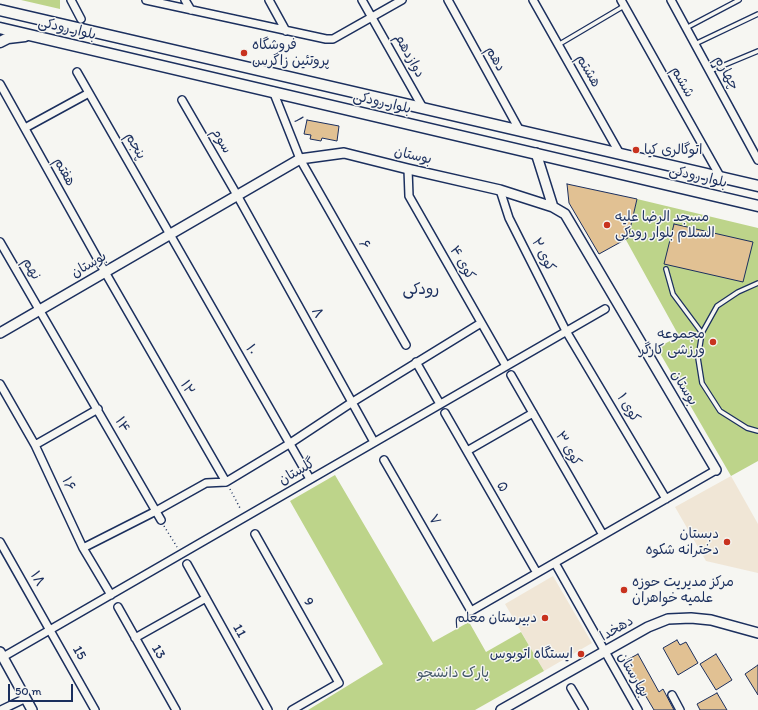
<!DOCTYPE html>
<meta charset="utf-8">
<style>
body{margin:0}
#map{position:relative;width:758px;height:710px;overflow:hidden;background:#f6f6f2;font-family:Itim,sans-serif}
canvas{display:block}
.scale{position:absolute;left:8px;top:684px;width:65px;height:18px;box-sizing:border-box;border:2px solid #1b2f5e;border-top:0;padding-left:5px;font-size:12px;line-height:14px;white-space:nowrap;color:#1b2f5e;-webkit-text-stroke:3px #f6f6f2;paint-order:stroke}
</style>
<div id="map">
<canvas width="758" height="710"></canvas>
<div class="scale">50 m</div>
</div>
<script>
const g = document.querySelector('canvas').getContext('2d');
g.lineJoin = 'round';
function paint(path, color) {
  g.fillStyle = color;
  g.fill(path, 'evenodd');
}
function shape(rows) {
  const path = new Path2D();
  for (const r of rows) {
    path.moveTo(r[0], r[1]);
    for (let i = 2; i < r.length; i += 2) path.lineTo(r[i], r[i + 1]);
  }
  return path;
}
function trace(path, color, width, dash) {
  g.strokeStyle = color;
  g.lineWidth = width;
  g.lineCap = dash ? 'butt' : 'round';
  g.setLineDash(dash || []);
  g.stroke(path);
}
function label(font, color, halo, rows, align = 'center') {
  g.font = font + ' Itim,"Playpen Sans Arabic",sans-serif';
  g.lineWidth = 3;
  g.setLineDash([]);
  g.textBaseline = 'middle';
  g.strokeStyle = halo;
  g.fillStyle = color;
  for (const [text, x, y, turn = 0] of rows) {
    g.save();
    g.translate(x, y);
    g.rotate((+turn || 0) * Math.PI / 180);
    g.textAlign = isNaN(turn) ? turn : align;
    if (halo) g.strokeText(text, 0, 0);
    g.fillText(text, 0, 0);
    g.restore();
  }
}
paint(shape([
 [731,476,758,524,758,573,706,561,675,507],
 [553,576,592,643,544,671,505,604]
]), '#f0e6d6');
paint(shape([
 [21,0,60,0,60,9],
 [637,199,758,228,758,461,731,476,657,348,679,336,626,240,628,238],
 [335,475,433,642,469,622,486,652,521,632,544,671,475,710,308,710,383,664,290,501]
]), '#bdd48a');
const building = shape([
 [307,120,339,126,337,141,322,138,321,141,310,139,311,135,304,134,307,120],
 [567,184,637,199,628,238,599,254,569,203,567,184],
 [674,224,753,242,743,282,664,264,674,224],
 [677,640,680,645,686,642,698,663,678,675,663,648,677,640],
 [638,654,659,692,663,689,674,710,654,710,625,661,638,654],
 [716,654,732,680,716,690,700,664,716,654],
 [758,665,758,695,745,674,758,665],
 [717,693,727,710,700,710,697,704,717,693]
]);
paint(building, '#e1c193');
trace(building, '#1b2f5e', 1);
const service = shape([
 [686,28,739,0],
 [695,44,758,14],
 [558,45,624,6],
 [710,71,758,51],
 [666,269,673,294,702,333],
 [758,283,738,292,717,306,702,333,698,358,702,383,720,411,747,428,758,431]
]);
const minor = shape([
 [71,0,81,19],
 [146,0,326,39,333,39,402,0],
 [185,0,191,10],
 [269,0,286,31],
 [362,0,423,108],
 [448,0,520,131],
 [533,0,620,154],
 [621,0,721,178],
 [671,0,758,160],
 [77,72,310,479],
 [0,84,105,272,226,482],
 [273,91,300,159,406,345],
 [182,100,237,195,374,442],
 [25,128,89,93],
 [408,169,409,196,506,366],
 [500,190,509,218,566,331,666,499],
 [0,242,161,520],
 [416,362,440,404],
 [511,375,603,535],
 [0,384,35,445,83,548,111,595],
 [445,413,537,573],
 [35,445,98,409],
 [467,451,533,413],
 [384,460,471,611,716,470],
 [255,534,339,683,292,710],
 [0,542,95,710],
 [83,548,156,511,206,483,226,482,289,444,351,403,481,323],
 [555,563,638,710],
 [187,564,268,710],
 [118,607,176,710],
 [135,638,206,598],
 [3,657,605,309],
 [571,688,584,710],
 [672,695,680,710],
 [1,710,26,698]
]);
const tertiary = shape([
 [536,153,553,207],
 [0,333,300,159,344,153,408,169,500,190,553,207,565,214,716,470],
 [0,652,32,710],
 [501,710,648,627,668,619,691,618,711,620,758,633]
]);
const secondary = shape([
 [0,10,758,186],
 [0,28,758,206],
 [0,42,8,38,25,36]
]);
trace(service, '#1b2f5e', 6);
trace(minor, '#1b2f5e', 10);
trace(tertiary, '#1b2f5e', 12);
trace(secondary, '#1b2f5e', 13);
trace(shape([
 [230,489,241,510],
 [164,526,177,547]
]), '#1b2f5e', 1.5, [1, 3]);
trace(service, '#f6f6f2', 3.5);
trace(minor, '#f6f6f2', 7);
trace(tertiary, '#f6f6f2', 9);
trace(secondary, '#f6f6f2', 10);
for (const [x, y, r, color] of [
 [244,53,4,"#c8321e"],
 [636,150,4,"#c8321e"],
 [607,225,4,"#c8321e"],
 [713,342,4,"#c8321e"],
 [727,542,4,"#c8321e"],
 [624,590,4,"#c8321e"],
 [545,618,4,"#c8321e"],
 [581,654,4,"#c8321e"]
]) {
  const dot = new Path2D();
  dot.arc(x, y, r, 0, 2 * Math.PI);
  g.fillStyle = color;
  g.fill(dot);
  trace(dot, '#f6f6f2', 1.5);
}
label('14px', '#1b2f5e', '#f6f6f2', [
 ["بلوار رودکی",67,29,13],
 ["دوازدهم",409,56,61],
 ["دهم",495,59,61],
 ["هشتم",588,71,60],
 ["چهارم",726,73,61],
 ["ششم",682,82,61],
 ["بلوار رودکی",382,103,13],
 ["۱",298,120,68],
 ["سوم",221,141,60],
 ["پنجم",135,146,60],
 ["بوستان",413,156,13],
 ["هفتم",64,172,61],
 ["بلوار رودکی",698,177,13],
 ["۶",364,245,60],
 ["کوی ۲",543,255,63],
 ["کوی ۴",462,263,60],
 ["بوستان",89,265,-30],
 ["نهم",31,269,60],
 ["۸",317,313,61],
 ["۱۰",251,350,60],
 ["۱۲",187,388,60],
 ["بوستان",684,388,59],
 ["کوی ۱",628,408,59],
 ["۱۴",122,425,60],
 ["کوی ۳",568,449,60],
 ["گلستان",297,472,-30],
 ["۱۶",68,484,65],
 ["۵",502,487,60],
 ["۷",434,520,60],
 ["۱۸",37,579,60],
 ["9",308,602,61],
 ["دهخدا",617,629,-30],
 ["11",239,631,61],
 ["13",158,652,60],
 ["15",79,653,61],
 ["بهارستان",633,675,60]
]);
label('14px', '#1b2f5e', '#f6f6f2', [
 ["فروشگاه",252,45],
 ["پروتئین زاگرس",252,61],
 ["اتوگالری کیا",644,150],
 ["مسجد الرضا علیه",615,217],
 ["السلام بلوار رودکی",615,233],
 ["مجموعه",705,334,"right"],
 ["ورزشی کارگر",705,350,"right"],
 ["دبستان",719,534,"right"],
 ["دخترانه شکوه",719,550,"right"],
 ["مرکز مدیریت حوزه",632,582],
 ["علمیه خواهران",632,598],
 ["دبیرستان معلم",537,618,"right"],
 ["ایستگاه اتوبوس",573,654,"right"]
], 'left');
label('14px', '#445869', '#f6f6f2', [
 ["پارک دانشجو",453,673]
]);
label('16px', '#1b2f5e', '#f6f6f2', [
 ["رودکی",421,290]
]);
</script>
